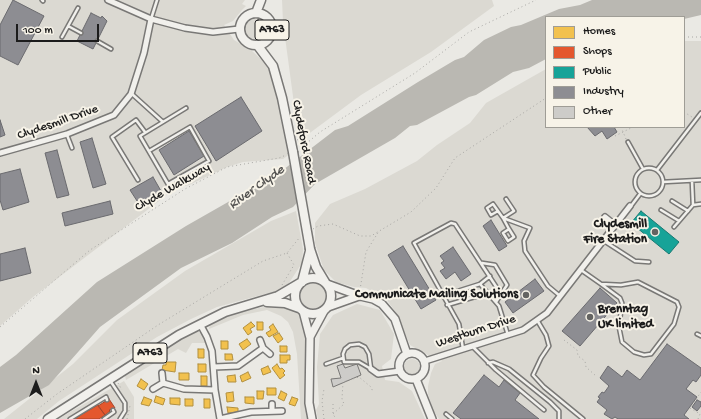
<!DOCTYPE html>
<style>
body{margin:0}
#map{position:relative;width:701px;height:419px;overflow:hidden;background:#eae9e4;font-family:"Gochi Hand",sans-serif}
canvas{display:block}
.legend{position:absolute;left:545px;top:16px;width:140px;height:112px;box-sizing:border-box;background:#f7f3e8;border:1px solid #9f9d96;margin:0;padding:5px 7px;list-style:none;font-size:12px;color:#1c1c1c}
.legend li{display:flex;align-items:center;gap:8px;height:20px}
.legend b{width:20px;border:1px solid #9f9d96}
.north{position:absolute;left:16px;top:363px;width:40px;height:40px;-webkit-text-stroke:3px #f7f3e8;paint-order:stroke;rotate:0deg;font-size:11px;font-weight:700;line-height:16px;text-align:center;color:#1c1c1c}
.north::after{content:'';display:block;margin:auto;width:14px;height:18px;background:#1c1c1c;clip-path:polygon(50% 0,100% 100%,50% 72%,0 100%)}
.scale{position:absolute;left:16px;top:24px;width:83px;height:18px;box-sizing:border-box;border:2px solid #1c1c1c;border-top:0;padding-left:5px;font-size:12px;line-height:14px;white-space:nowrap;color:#1c1c1c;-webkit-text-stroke:3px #f7f3e8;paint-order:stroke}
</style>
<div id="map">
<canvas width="701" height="419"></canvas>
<ul class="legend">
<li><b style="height:11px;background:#f2c14e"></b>Homes</li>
<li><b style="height:11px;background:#e4572e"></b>Shops</li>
<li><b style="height:11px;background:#17a398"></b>Public</li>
<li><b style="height:11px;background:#8d8d92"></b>Industry</li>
<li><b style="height:11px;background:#cdccc9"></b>Other</li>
</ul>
<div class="north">N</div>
<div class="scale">100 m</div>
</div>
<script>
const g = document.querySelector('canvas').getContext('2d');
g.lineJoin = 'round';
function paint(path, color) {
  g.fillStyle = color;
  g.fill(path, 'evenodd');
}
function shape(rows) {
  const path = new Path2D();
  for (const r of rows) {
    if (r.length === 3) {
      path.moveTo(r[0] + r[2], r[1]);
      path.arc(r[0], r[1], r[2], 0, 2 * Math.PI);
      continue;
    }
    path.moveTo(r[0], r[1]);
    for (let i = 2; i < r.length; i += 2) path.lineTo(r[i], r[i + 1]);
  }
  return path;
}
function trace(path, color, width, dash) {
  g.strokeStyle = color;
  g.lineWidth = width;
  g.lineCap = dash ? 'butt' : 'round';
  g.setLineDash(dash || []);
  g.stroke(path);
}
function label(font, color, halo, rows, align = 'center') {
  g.font = font + ' "Gochi Hand",sans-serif';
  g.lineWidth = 4;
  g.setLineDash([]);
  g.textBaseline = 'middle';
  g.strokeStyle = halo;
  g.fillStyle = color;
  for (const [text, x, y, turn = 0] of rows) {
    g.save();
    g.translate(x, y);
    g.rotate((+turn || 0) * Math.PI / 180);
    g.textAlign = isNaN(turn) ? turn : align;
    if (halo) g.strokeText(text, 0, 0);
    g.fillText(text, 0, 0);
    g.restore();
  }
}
paint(shape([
 [0,0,245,0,242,4,246,6,242,10,233,21,224,25,234,40,251,50,264,62,273,76,290,154,283,159,243,162,227,167,189,185,185,186,184,182,33,297,0,326],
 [282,0,492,0,494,6,431,52,361,95,299,141,283,22],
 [256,29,11],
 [684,41,701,41,701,419,439,419,433,410,428,394,428,386,431,373,435,364,442,361,437,357,433,358,410,345,395,311,386,299,366,288,354,287,336,282,324,270,315,243,315,223,330,204,365,189,417,161,437,145,470,123,486,103,546,69,546,127,684,127],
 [296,211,303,249,302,263,289,283,280,290,217,307,191,319,157,337,59,401,37,419,4,419,73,364,117,320,185,271,271,221],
 [313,296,13],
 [279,304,297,311,306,330,305,370,308,419,301,419,297,354,293,332,288,322,281,316,267,310,243,315,209,329,209,328,210,325,234,313],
 [357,304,380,310,394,334,391,359,382,366,385,380,399,382,412,391,425,419,318,419,316,410,319,404,317,367,320,334,333,315],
 [197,331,201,333,207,343,192,343,186,353,178,349,126,380,125,376,129,371,179,339],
 [412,367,8],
 [124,381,134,397,134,419,58,419]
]), '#dbd9d2');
paint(shape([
 [592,0,701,0,701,15,684,19,684,17,546,17,546,59,529,68,513,72,476,95,469,97,417,125,410,126,395,138,315,184,293,207,272,217,232,243,181,268,100,327,49,385,0,413,0,367,16,355,97,282,186,226,279,173,335,130,348,126,418,82,455,60,464,57,484,40,511,27,521,25,559,9,580,5]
]), '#bab8b2');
const homes = shape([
 [251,322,255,326,250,329,252,332,248,335,243,328,251,322],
 [257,322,263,322,263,330,257,330,257,322],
 [273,324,278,332,269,337,266,333,271,330,269,327,273,324],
 [279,333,283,339,278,343,273,336,279,333],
 [247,339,251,344,243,350,239,344,247,339],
 [221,341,228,341,228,349,221,349,221,341],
 [280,346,287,346,287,352,280,352,280,346],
 [198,349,204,349,204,358,198,358,198,349],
 [225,354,232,354,233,360,225,360,225,354],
 [280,355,290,355,290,360,287,360,287,363,280,363,280,355],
 [166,362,176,362,175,372,162,370,163,365,166,365,166,362],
 [198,364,206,364,206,372,198,372,198,364],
 [277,364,280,369,282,368,285,371,283,373,285,375,280,379,272,368,277,364],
 [268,366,271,372,263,375,261,369,268,366],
 [248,372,251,378,242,382,240,376,248,372],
 [179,373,189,373,189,380,179,380,179,373],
 [235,375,236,382,228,382,227,376,235,375],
 [201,376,207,376,207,386,201,386,201,376],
 [141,379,148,384,144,390,137,386,141,379],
 [267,388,276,388,276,395,267,395,267,388],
 [257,391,264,391,263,399,257,399,257,391],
 [281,391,287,394,284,401,278,398,281,391],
 [233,392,234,401,227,402,226,393,233,392],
 [156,396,165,399,163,405,154,402,156,396],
 [144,397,152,400,149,406,141,404,144,397],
 [245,397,254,397,254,404,245,403,245,397],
 [292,397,298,399,295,406,289,404,292,397],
 [170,398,180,398,180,405,170,404,170,398],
 [185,399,193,399,193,406,185,406,185,399],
 [204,399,210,399,210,408,204,408,204,399],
 [227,407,238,408,238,412,228,413,227,407]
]);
paint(homes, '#f2c14e');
trace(homes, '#b2903f', 1);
const shops = shape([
 [109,399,115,408,109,410,110,411,105,415,98,406,109,399],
 [98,405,105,415,99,419,74,419,98,405]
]);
paint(shops, '#e4572e');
trace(shops, '#a84529', 1);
const public = shape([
 [641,211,679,242,669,254,631,223,641,211]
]);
paint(public, '#17a398');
trace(public, '#187a73', 1);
const industry = shape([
 [13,0,44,16,18,65,0,56,0,25,13,0],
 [91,13,101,18,102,16,107,21,93,49,77,41,91,13],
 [241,97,262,131,216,161,195,126,241,97],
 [0,120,5,135,0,137,0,120],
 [587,127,614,127,617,132,607,139,602,131,595,136,587,127],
 [189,131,204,156,174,175,159,150,189,131],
 [92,138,106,184,93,188,80,142,92,138],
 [57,150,69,195,57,198,45,153,57,150],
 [20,169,29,202,3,210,0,200,0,174,20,169],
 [153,177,161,191,139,204,130,190,153,177],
 [110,201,113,214,65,226,62,213,110,201],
 [491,220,507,246,499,251,483,226,491,220],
 [403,246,436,300,421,309,388,255,403,246],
 [453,247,471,274,461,281,455,272,446,279,440,271,445,268,441,263,444,261,440,256,453,247],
 [25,248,31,273,0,281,0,254,25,248],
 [535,279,544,291,513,313,505,302,535,279],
 [600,288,617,303,580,346,562,331,600,288],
 [667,344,701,368,701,375,696,382,693,380,686,389,697,397,684,415,689,419,618,419,615,417,612,419,604,414,607,410,597,402,600,398,598,397,602,392,604,393,609,386,600,378,608,366,622,377,627,370,640,380,667,344],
 [484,375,499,387,504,380,520,393,515,400,539,419,461,419,453,413,484,375],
 [697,400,701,402,701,406,697,411,692,407,697,400]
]);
paint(industry, '#8d8d92');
trace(industry, '#6b6b6f', 1);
const building = shape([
 [343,364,345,368,357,364,361,375,333,387,331,379,341,378,337,366,343,364]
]);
paint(building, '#cdccc9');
trace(building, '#797876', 1);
const service = shape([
 [42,0,43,1],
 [151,19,157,0],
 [68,26,81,33],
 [62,37,78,8],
 [97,41,111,49],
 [132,94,163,122],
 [67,135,72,148],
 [628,142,643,169],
 [149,151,190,127,209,161,168,184,140,136,186,108],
 [649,182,14],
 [657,170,701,113],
 [138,180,112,137,136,120,145,132],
 [663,182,701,180],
 [672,201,688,211],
 [693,205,701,204],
 [631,206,640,194],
 [661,210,679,221],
 [498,211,491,215,487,208,493,204,503,218,509,229,514,237,508,241,503,233,509,229],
 [503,218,530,228,524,241,525,251,548,286,560,296],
 [503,218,514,211,506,199],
 [674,227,693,205,692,181],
 [604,241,635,261,649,262],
 [482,263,495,265,507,285,496,302],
 [581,270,601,284,620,298,622,303,619,327,622,342,634,352,644,355,651,354,674,324,679,307,677,302,638,282,621,285,601,284],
 [480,284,490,276],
 [442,296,480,284,499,306,508,335],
 [447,305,488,293],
 [537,320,546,335,549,346,541,358,533,375,544,387,583,419],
 [697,334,701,336],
 [359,344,365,347,369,354,371,369,359,362,344,362,343,354,345,349,350,345,359,344],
 [473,347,496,370,544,410],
 [463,349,459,324,414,243,451,223,455,224,501,294],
 [488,363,493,362,509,369,550,402,559,411,559,419],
 [326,364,343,358],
 [111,382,125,403,125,411,120,419],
 [446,414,452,419],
 [70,419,106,397,107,400],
 [104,419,114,412,113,410]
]);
const minor = shape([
 [108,0,151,19,185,28,213,32,239,29],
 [0,153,67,134,114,115,131,94,144,53,151,19],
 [605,217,615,225],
 [200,324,207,337,212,351,215,390,220,419],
 [260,340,263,348,270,354],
 [425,361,523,330,547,313,630,206],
 [214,367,238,366,263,348],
 [371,369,378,374,400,371],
 [163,383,184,389,215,390],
 [153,389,163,383,162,373],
 [272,404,272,411],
 [220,419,251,412,282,411]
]);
const tertiary = shape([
 [327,284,360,296,373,299,382,304,395,319,407,354],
 [328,307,359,296],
 [303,311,310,338,309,403,312,419],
 [310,337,324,311],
 [412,366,13],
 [416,379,432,419]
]);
const primary = shape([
 [256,29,16],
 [256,13,261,0],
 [258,46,273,66,282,98,293,152],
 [310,249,316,267,325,282],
 [313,296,18],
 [302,282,310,251],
 [267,302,285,303,299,308],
 [48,419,179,335,225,312,278,296,300,283]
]);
trace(service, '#797876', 5.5);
trace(minor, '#797876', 8);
trace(tertiary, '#797876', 10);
trace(primary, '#797876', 11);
trace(shape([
 [684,37,701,37],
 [684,112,692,117],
 [621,127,626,139],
 [615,136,633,127],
 [297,140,301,138,301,148],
 [300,149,320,132,415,73,469,32,536,0],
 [313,229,318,226,333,224,360,236,371,236,411,212,436,188,455,158,546,98],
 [282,285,294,265,287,253],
 [360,290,366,252,379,231],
 [0,327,90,250,185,189,227,167,279,158,286,155],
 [564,340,577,350,578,356,585,361,586,367,596,376],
 [118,383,122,390],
 [333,404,333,414,336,419],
 [333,414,344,404,342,399,343,382,359,377,371,387,373,392],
 [25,419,57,394,158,325,263,261,287,253,300,237],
 [127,419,130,406],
 [324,419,322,401,324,389],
 [698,419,700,414,690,408,701,392]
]), '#a8a7a4', 1, [1, 3]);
trace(service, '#f1f0ec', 2.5);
trace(minor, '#f1f0ec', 5);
trace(tertiary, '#f1f0ec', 7);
trace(primary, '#f1f0ec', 8);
const primaryBridge = shape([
 [293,152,310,249]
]);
trace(primaryBridge, '#797876', 11, []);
trace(primaryBridge, '#f1f0ec', 8);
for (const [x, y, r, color] of [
 [655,232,4,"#646462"],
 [526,295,4,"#646462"],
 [590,317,4,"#646462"]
]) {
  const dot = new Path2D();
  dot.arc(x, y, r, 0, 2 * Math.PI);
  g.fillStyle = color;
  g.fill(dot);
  trace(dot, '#f7f3e8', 1.5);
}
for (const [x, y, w] of [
 [272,30,34],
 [150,353,34]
]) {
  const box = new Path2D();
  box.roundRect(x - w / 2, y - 10, w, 20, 3);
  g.fillStyle = '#f7f3e8';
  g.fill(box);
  trace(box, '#1c1c1c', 1);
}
label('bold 12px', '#1c1c1c', null, [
 ["A763",272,30],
 ["A763",150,353]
]);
label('13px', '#1c1c1c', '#f7f3e8', [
 ["Clydesmill Drive",58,123,-19],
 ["Clydeford Road",303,142,79],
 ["Clyde Walkway",173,188,-30],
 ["Westburn Drive",476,332,-18]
]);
label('bold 13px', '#1c1c1c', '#f7f3e8', [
 ["Clydesmill",647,225],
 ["Fire Station",647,240],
 ["Communicate Mailing Solutions",518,295],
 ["Brenntag",598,310,"left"],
 ["UK limited",598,325,"left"]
], 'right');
label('italic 14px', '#535250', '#f7f3e8', [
 ["River Clyde",257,188,-36]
]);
</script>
